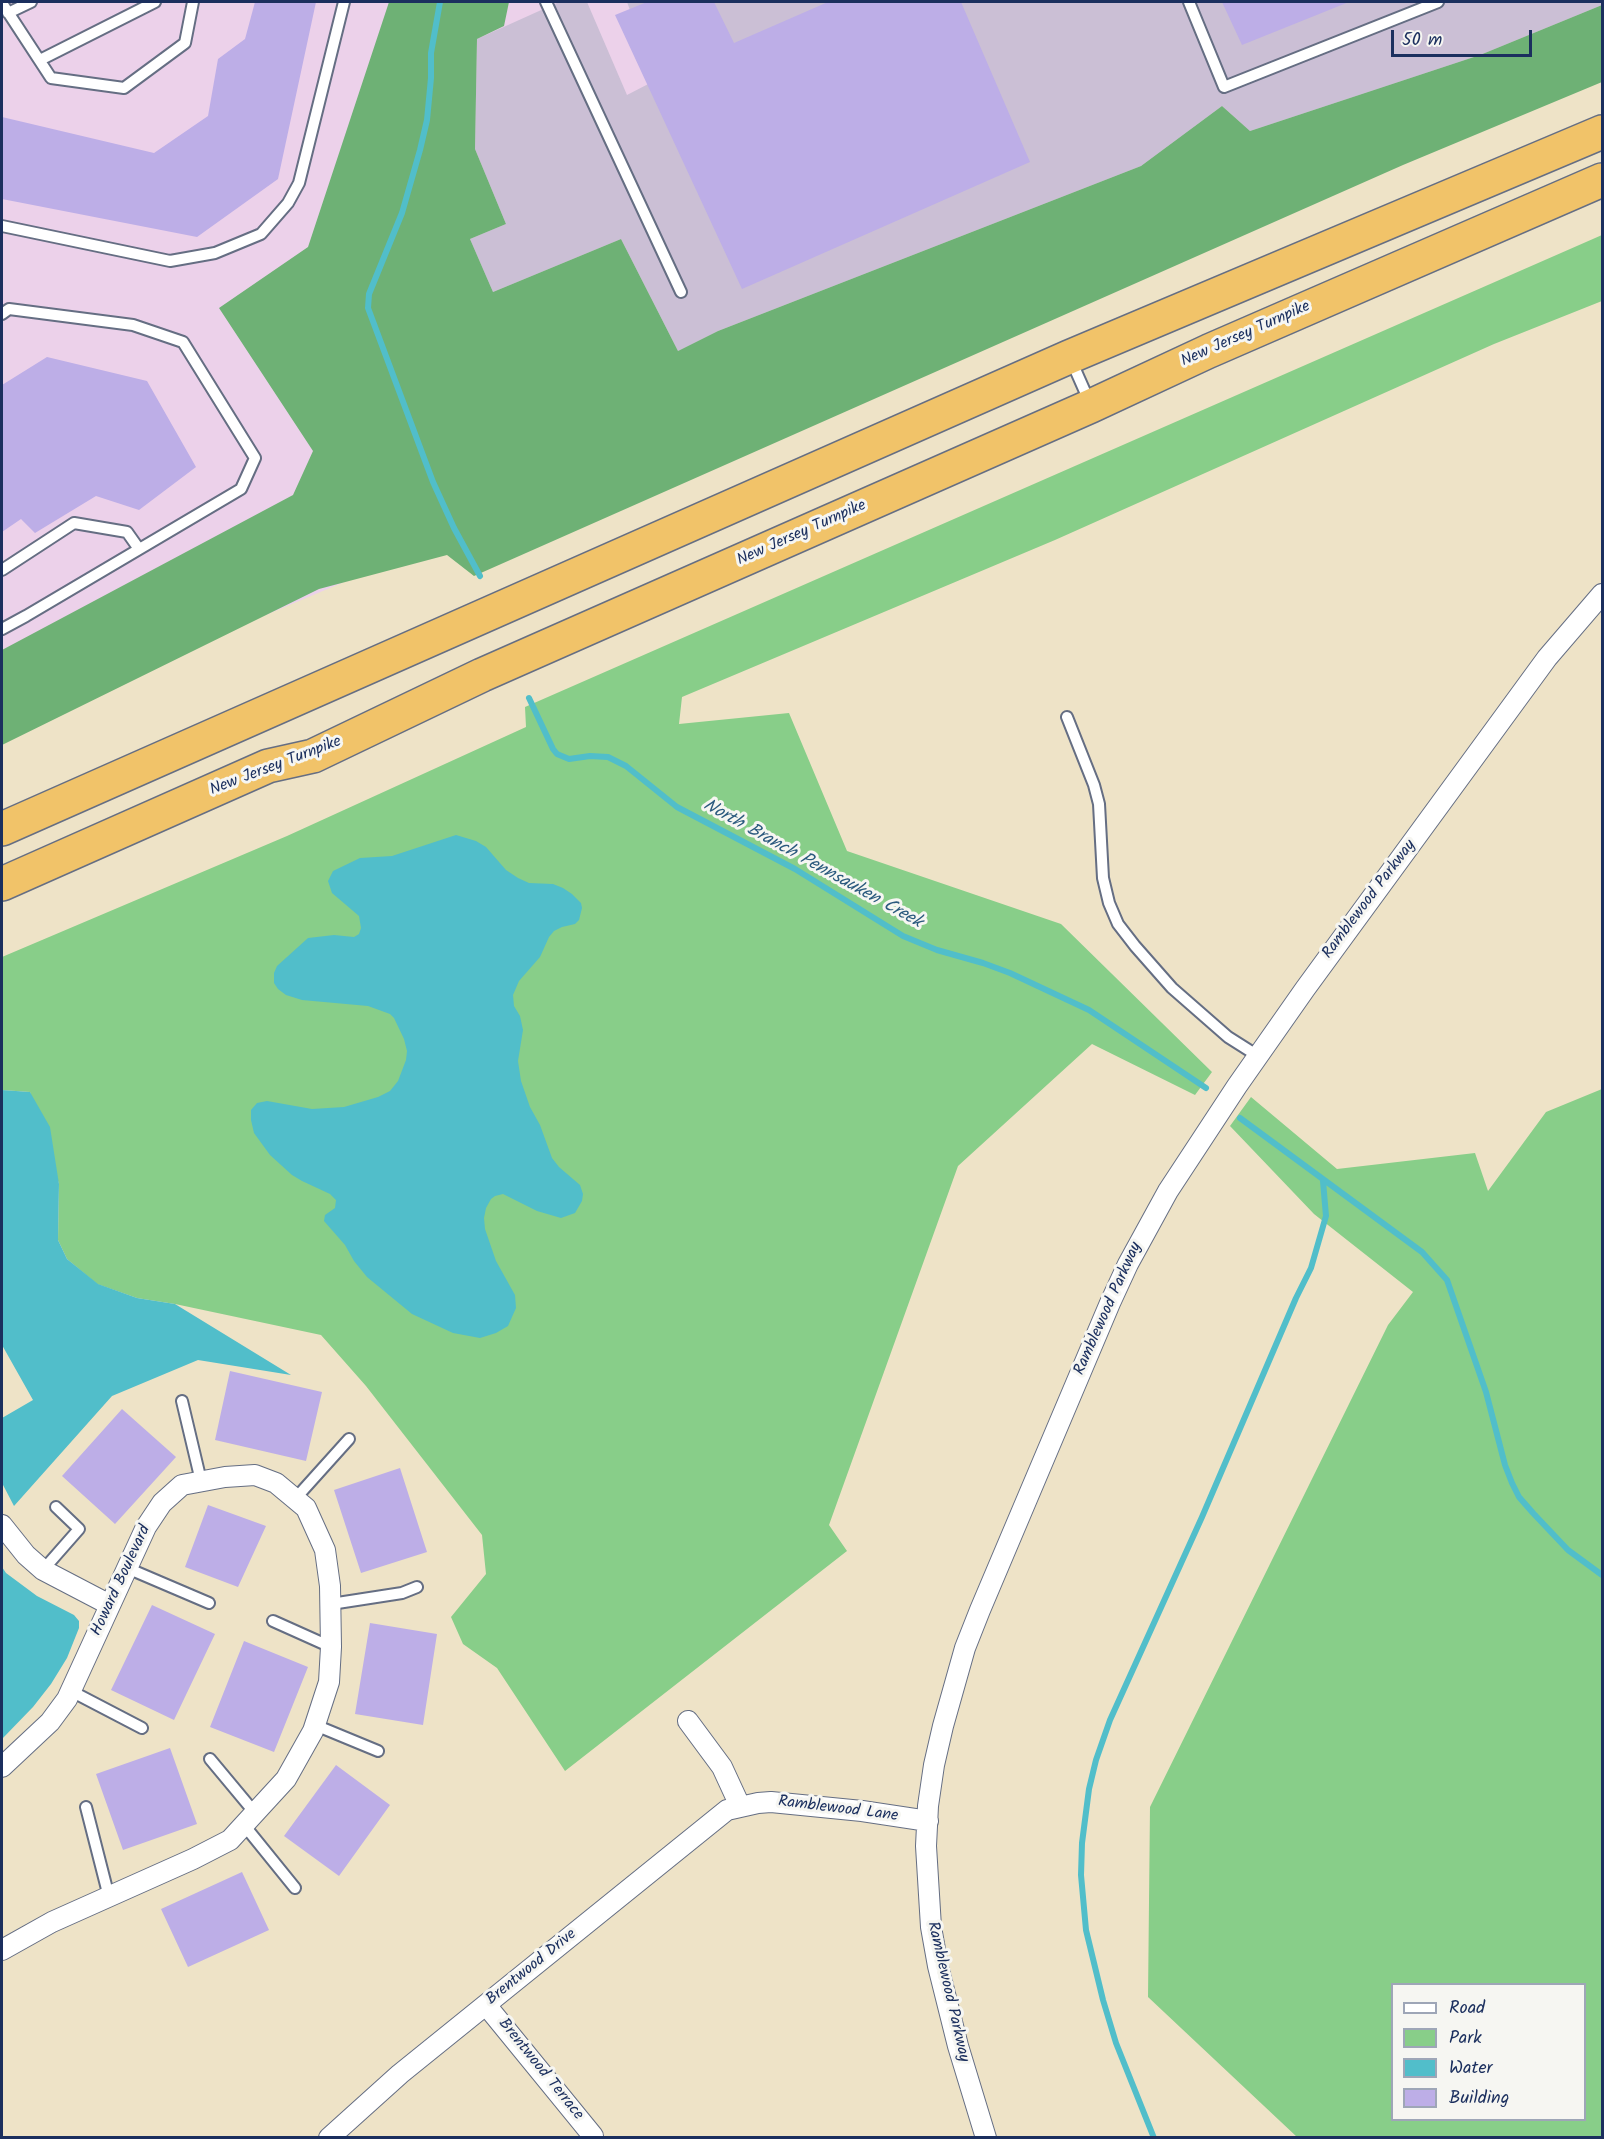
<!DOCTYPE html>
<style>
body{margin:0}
#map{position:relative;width:1604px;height:2139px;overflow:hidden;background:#eee3c7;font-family:Kalam,sans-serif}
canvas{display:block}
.frame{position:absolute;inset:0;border:3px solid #1b2f5e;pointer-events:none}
.legend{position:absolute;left:1391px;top:1983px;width:195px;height:138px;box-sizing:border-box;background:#f6f6f2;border:2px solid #9ea6b7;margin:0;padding:8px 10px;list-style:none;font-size:18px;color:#1b2f5e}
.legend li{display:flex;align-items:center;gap:12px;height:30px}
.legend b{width:30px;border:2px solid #9ea6b7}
.scale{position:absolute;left:1391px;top:30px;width:141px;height:27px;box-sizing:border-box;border:3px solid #1b2f5e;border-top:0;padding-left:8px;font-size:18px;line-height:21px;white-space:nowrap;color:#1b2f5e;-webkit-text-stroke:4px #f6f6f2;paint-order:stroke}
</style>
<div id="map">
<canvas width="1604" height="2139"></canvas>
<div class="frame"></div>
<ul class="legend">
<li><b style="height:8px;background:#fff"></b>Road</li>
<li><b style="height:16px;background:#88ce89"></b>Park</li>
<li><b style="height:16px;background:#51beca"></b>Water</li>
<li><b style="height:16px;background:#bdaee7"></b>Building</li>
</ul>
<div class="scale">50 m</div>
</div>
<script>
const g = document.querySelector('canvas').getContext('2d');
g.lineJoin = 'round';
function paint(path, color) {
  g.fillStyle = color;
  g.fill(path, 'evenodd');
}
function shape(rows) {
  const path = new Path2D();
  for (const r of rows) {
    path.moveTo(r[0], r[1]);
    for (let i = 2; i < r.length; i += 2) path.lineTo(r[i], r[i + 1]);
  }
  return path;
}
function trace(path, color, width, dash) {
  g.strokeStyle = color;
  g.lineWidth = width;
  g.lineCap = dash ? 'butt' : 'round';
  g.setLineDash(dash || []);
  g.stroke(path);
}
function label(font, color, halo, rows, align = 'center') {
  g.font = font + ' Kalam,sans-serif';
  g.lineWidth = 6;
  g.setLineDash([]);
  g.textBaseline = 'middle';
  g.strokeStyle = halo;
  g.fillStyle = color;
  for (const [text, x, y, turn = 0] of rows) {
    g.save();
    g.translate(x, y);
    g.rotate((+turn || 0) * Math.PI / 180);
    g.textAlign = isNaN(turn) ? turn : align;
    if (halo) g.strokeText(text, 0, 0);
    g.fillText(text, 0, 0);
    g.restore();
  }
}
paint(shape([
 [2,2,1602,2,1602,39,779,399,2,726]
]), '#ecd1ea');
paint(shape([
 [559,2,587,2,627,95,656,80,627,2,1602,2,1602,5,1480,55,1250,131,1222,106,1141,166,718,331,678,351,621,239,493,292,470,239,506,224,475,149,477,39]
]), '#cbbfd5');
paint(shape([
 [1602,235,1602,301,1494,344,1055,540,682,697,679,724,789,713,847,851,1061,924,1212,1072,1195,1095,1092,1044,958,1166,829,1525,847,1551,565,1771,497,1668,463,1644,451,1617,486,1574,482,1535,366,1386,321,1335,175,1304,137,1298,97,1284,67,1259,58,1240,59,1184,30,1092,2,1090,2,957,287,836,526,727,525,707],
 [1602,1089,1602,2137,1297,2137,1148,1997,1150,1807,1388,1325,1413,1292,1314,1214,1230,1126,1251,1097,1337,1169,1475,1153,1488,1191,1546,1112],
 [1392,1984,1584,1984,1584,2120,1392,2120]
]), '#88ce89');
paint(shape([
 [389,2,509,2,504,26,477,39,475,149,506,224,470,239,493,292,621,239,678,351,718,331,1141,166,1222,106,1250,131,1480,55,1602,5,1602,82,1403,165,474,576,447,555,319,589,2,745,2,650,293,495,313,451,219,308,308,247]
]), '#6eb175');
paint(shape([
 [456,835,476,841,486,847,506,870,518,878,529,883,553,884,563,888,572,894,581,903,582,908,579,920,575,924,562,927,554,931,549,937,540,957,519,981,513,995,514,1006,520,1016,523,1030,518,1061,521,1081,530,1107,540,1125,552,1158,559,1167,580,1185,583,1194,582,1201,575,1213,561,1218,537,1211,503,1194,495,1196,491,1199,486,1208,484,1218,485,1229,496,1261,515,1295,516,1308,508,1326,496,1333,480,1338,453,1333,412,1314,367,1277,354,1261,345,1245,324,1221,325,1215,335,1208,336,1200,330,1194,302,1181,292,1175,270,1155,254,1133,251,1120,251,1110,257,1103,267,1101,312,1109,344,1107,378,1097,390,1091,398,1081,406,1060,407,1051,404,1039,394,1018,390,1014,368,1006,302,1000,286,995,278,989,274,983,274,973,277,966,308,938,334,935,354,937,359,934,361,928,359,916,332,893,328,881,333,871,360,858,392,856],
 [2,1090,30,1092,50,1127,59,1184,58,1240,67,1259,98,1284,137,1298,175,1304,291,1375,198,1360,112,1396,14,1506,2,1483,2,1418,33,1400,2,1345],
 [2,1567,6,1573,37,1596,74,1615,79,1621,79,1628,67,1658,51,1684,33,1707,2,1739]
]), '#51beca');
trace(shape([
 [440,2,431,53,431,78,427,120,420,150,402,213,369,294,368,308,433,482,454,528,480,576],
 [529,698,553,749,557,754,569,759,590,756,608,757,626,766,677,807,795,869,903,936,937,950,983,963,1010,973,1089,1010,1206,1088],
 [1240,1118,1422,1252,1447,1280,1486,1392,1505,1465,1512,1483,1519,1497,1533,1513,1568,1550,1602,1575],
 [1154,2138,1116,2043,1103,2000,1086,1930,1081,1875,1082,1843,1089,1789,1096,1760,1110,1720,1202,1517,1296,1298,1311,1268,1326,1216,1323,1181]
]), '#51beca', 6);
paint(shape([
 [255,2,316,2,278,179,197,237,2,199,2,117,154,153,208,116,218,59,245,39],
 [647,2,714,2,734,43,828,2,961,2,1030,162,742,289,615,15],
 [1222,2,1349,2,1242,45],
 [47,357,147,381,196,467,139,510,96,496,35,533,21,519,2,532,2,385],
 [230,1371,322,1392,306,1461,215,1440],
 [122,1409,176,1457,115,1524,62,1476],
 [400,1468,427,1552,361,1573,334,1490],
 [208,1505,266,1526,238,1587,185,1567],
 [152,1605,215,1634,174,1720,111,1690],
 [370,1623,437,1634,423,1725,355,1714],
 [244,1641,308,1667,274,1752,210,1727],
 [170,1748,197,1824,123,1850,96,1774],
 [336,1765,390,1805,339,1876,284,1836],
 [242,1872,269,1930,188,1967,161,1909]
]), '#bdaee7');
const service = shape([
 [546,2,681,292],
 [1189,2,1224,87,1438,2],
 [2,3,51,78,124,88,185,43,193,2],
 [8,13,31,2],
 [40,60,155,2],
 [2,226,170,261,215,253,261,234,288,203,299,183,344,2],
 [2,314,9,309,133,325,183,342,255,458,241,489,26,616,2,629],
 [1071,360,1090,403],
 [2,570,74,523,127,532,139,549],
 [1067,717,1094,785,1099,804,1103,878,1109,903,1118,924,1135,946,1172,988,1228,1037,1258,1056],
 [182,1401,201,1481],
 [295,1499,349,1439],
 [127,1568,209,1603],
 [43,1570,79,1529,56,1507],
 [331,1604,402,1593,417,1587],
 [273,1621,331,1647],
 [71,1691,142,1728],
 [315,1725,378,1751],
 [210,1759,255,1813],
 [86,1807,109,1897],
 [244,1825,295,1888]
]);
const minor = shape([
 [2,1525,26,1555,43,1570,110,1605],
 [688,1721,722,1767,740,1806],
 [2,1767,50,1722,67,1699,146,1527,162,1503,182,1485,225,1477,255,1475,276,1483,306,1508,325,1550,330,1586,331,1647,329,1682,313,1731,286,1779,230,1840,193,1859,52,1922,2,1950],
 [486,2005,593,2136],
 [329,2138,400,2074,727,1810,758,1803,771,1802,862,1811,928,1821],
 [986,2138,958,2046,938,1966,931,1927,926,1846,928,1806,934,1765,943,1726,965,1648,980,1610,1110,1303,1128,1264,1168,1191,1237,1086,1305,989,1547,658,1602,594]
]);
const motorway = shape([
 [2,829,1069,357,1602,132],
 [2,884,268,766,313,756,482,675,1091,406,1209,351,1602,180]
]);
trace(service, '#656e83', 14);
trace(minor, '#656e83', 22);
trace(motorway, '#656e83', 36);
trace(service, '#fff', 10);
trace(minor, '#fff', 20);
trace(motorway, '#f1c369', 33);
label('16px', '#1b2f5e', '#f6f6f2', [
 ["New Jersey Turnpike",1246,335,-24],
 ["New Jersey Turnpike",802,534,-24],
 ["New Jersey Turnpike",276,767,-21],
 ["Ramblewood Parkway",1370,900,-53],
 ["Ramblewood Parkway",1109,1309,-66],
 ["Howard Boulevard",122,1581,-65],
 ["Ramblewood Lane",838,1810,7],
 ["Brentwood Drive",532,1968,-39],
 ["Ramblewood Parkway",947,1992,77],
 ["Brentwood Terrace",540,2070,51]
]);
label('italic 18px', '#2b5a7e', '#f6f6f2', [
 ["North Branch Pennsauken Creek",812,865,29]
]);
</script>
